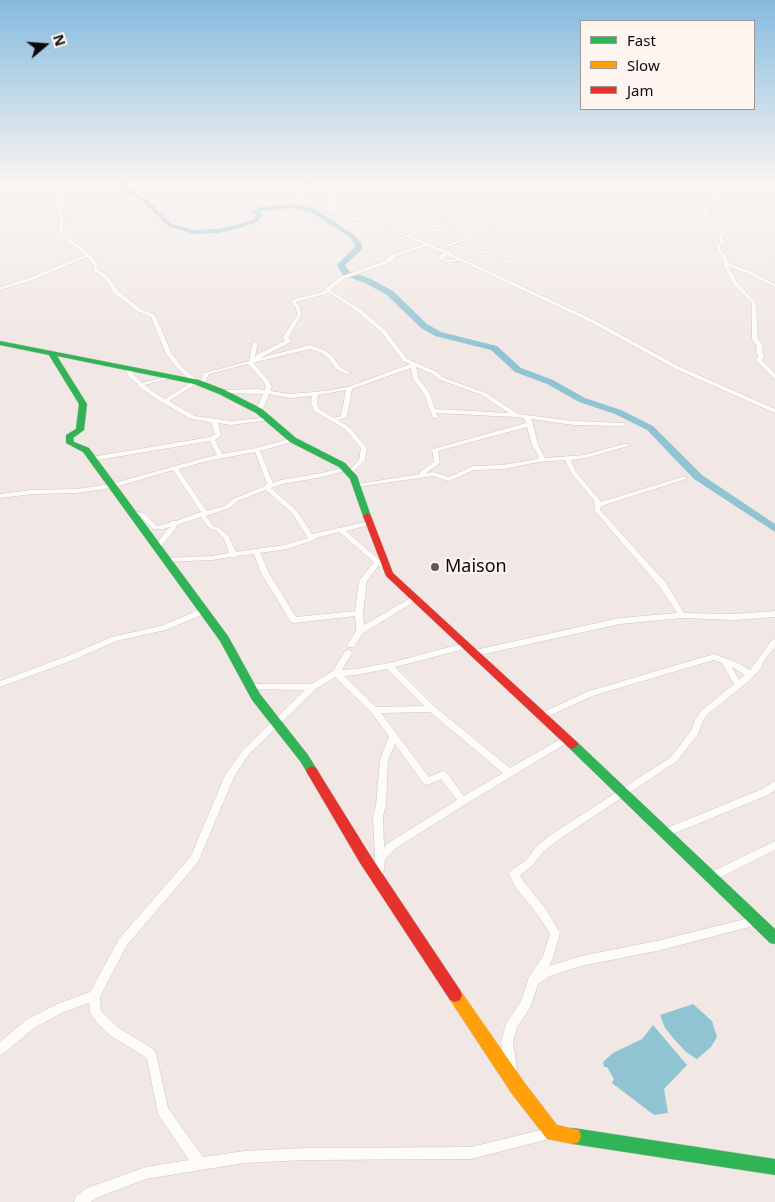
<!DOCTYPE html>
<style>
body{margin:0}
#map{position:relative;width:775px;height:1202px;overflow:hidden;background:#f1e8e5;font-family:"Noto Sans",sans-serif}
canvas{display:block}
.legend{position:absolute;left:580px;top:20px;width:175px;height:90px;box-sizing:border-box;background:#fef5f1;border:1px solid #9e9794;margin:0;padding:6px 9px;list-style:none;font-size:15px;color:#0f0a09}
.legend li{display:flex;align-items:center;gap:10px;height:25px}
.legend b{width:25px;border:1px solid #9e9794}
.north{position:absolute;left:20px;top:20px;width:50px;height:50px;-webkit-text-stroke:4px #fef5f1;paint-order:stroke;rotate:72deg;font-size:14px;font-weight:700;line-height:20px;text-align:center;color:#0f0a09}
.north::after{content:'';display:block;margin:auto;width:18px;height:22px;background:#0f0a09;clip-path:polygon(50% 0,100% 100%,50% 72%,0 100%)}
</style>
<div id="map">
<canvas width="775" height="1202"></canvas>
<ul class="legend">
<li><b style="height:6px;background:#30b455"></b>Fast</li>
<li><b style="height:6px;background:#ff9f0a"></b>Slow</li>
<li><b style="height:6px;background:#e5322d"></b>Jam</li>
</ul>
<div class="north">N</div>
</div>
<script>
const g = document.querySelector('canvas').getContext('2d');
g.lineJoin = 'round';
function paint(path, color) {
  g.fillStyle = color;
  g.fill(path, 'evenodd');
}
function shape(rows) {
  const path = new Path2D();
  for (const r of rows) {
    path.moveTo(r[0], r[1]);
    for (let i = 2; i < r.length; i += 2) path.lineTo(r[i], r[i + 1]);
  }
  return path;
}
function trace(path, color, width, dash) {
  g.strokeStyle = color;
  g.lineWidth = width;
  g.lineCap = dash ? 'butt' : 'round';
  g.setLineDash(dash || []);
  g.stroke(path);
}
function label(font, color, halo, rows, align = 'center') {
  g.font = font + ' "Noto Sans",sans-serif';
  g.lineWidth = 4.5;
  g.setLineDash([]);
  g.textBaseline = 'middle';
  g.strokeStyle = halo;
  g.fillStyle = color;
  for (const [text, x, y, turn = 0] of rows) {
    g.save();
    g.translate(x, y);
    g.rotate((+turn || 0) * Math.PI / 180);
    g.textAlign = isNaN(turn) ? turn : align;
    if (halo) g.strokeText(text, 0, 0);
    g.fillText(text, 0, 0);
    g.restore();
  }
}
paint(shape([
 [693,1004,712,1021,717,1037,711,1047,697,1059,686,1052,674,1039,665,1028,660,1015],
 [653,1025,687,1065,664,1089,668,1113,654,1115,612,1083,614,1079,607,1067,604,1067,603,1062,613,1053,642,1039]
]), '#90c4d2');
paint(shape([
 [118,182,124,182,131,191,147,200,172,224,193,230,218,229,236,225,253,220,256,215,250,211,260,207,293,204,315,209,355,236,362,244,362,249,345,265,349,271,371,279,393,291,427,324,441,332,497,346,521,368,553,380,585,398,621,410,653,426,702,475,775,524,775,532,694,479,647,430,615,414,579,402,547,384,515,372,491,350,435,336,421,328,387,295,365,283,343,275,337,265,355,247,354,244,351,238,311,212,293,208,260,211,259,211,263,215,257,222,240,228,218,233,193,234,168,226,143,202,127,193,118,182]
]), '#90c4d2');
const street = shape([
 [64,182,68,182,61,190,61,196,66,204,62,208,64,219,63,234,90,254,98,265,97,269,107,275,118,291,141,309,155,315,172,354,181,366,199,382,169,401,195,416,231,421,271,417,271,419,269,420,231,425,218,423,221,435,215,440,222,454,256,448,293,438,295,439,295,441,260,451,273,483,281,480,322,473,346,467,348,468,349,470,359,460,361,448,345,429,314,411,311,402,312,396,290,398,269,394,262,411,259,413,256,411,263,394,220,393,219,392,222,390,257,389,265,390,266,387,264,382,248,364,209,374,204,385,200,385,199,384,204,373,249,361,253,342,258,343,255,357,258,354,285,341,283,337,297,315,296,308,291,301,291,300,322,292,340,277,387,260,391,255,423,244,385,229,342,216,316,205,268,190,235,183,234,182,270,188,318,203,331,209,332,200,334,199,329,191,304,182,308,182,332,189,338,200,336,201,335,210,407,235,424,227,467,220,467,222,466,222,425,229,410,236,447,251,452,250,452,251,450,253,594,320,680,367,775,409,775,413,676,369,590,322,461,261,447,262,438,259,438,257,444,253,427,246,395,257,391,262,344,279,330,290,362,310,386,331,407,359,437,372,442,377,486,393,518,414,574,421,624,423,625,424,622,426,574,425,531,419,533,424,538,445,545,458,584,455,624,444,628,444,628,446,586,458,571,460,576,472,599,499,601,502,682,477,686,477,686,479,601,506,600,510,666,583,684,613,735,614,775,611,775,617,735,620,682,618,620,624,475,656,472,655,471,653,472,651,475,650,620,618,677,613,660,587,595,511,594,500,571,473,565,460,539,462,503,469,474,470,449,481,433,476,356,487,355,486,356,485,358,484,420,474,420,472,434,462,432,450,433,449,526,423,524,418,516,417,436,413,438,417,437,418,433,418,424,394,413,379,411,368,352,389,347,417,338,420,349,427,367,448,365,460,352,473,348,473,347,472,348,470,322,477,282,484,271,488,297,511,312,534,370,521,373,523,372,524,346,531,385,565,381,567,378,566,367,581,363,613,364,625,412,597,418,597,419,599,363,633,354,647,348,647,347,645,356,631,355,616,294,623,291,622,261,573,254,554,237,556,234,558,231,557,212,560,163,562,162,560,166,558,212,556,229,553,224,539,217,531,209,528,201,517,177,525,176,528,159,549,155,549,153,547,155,545,170,527,163,529,153,529,140,516,132,515,129,513,132,511,144,513,157,526,162,525,171,522,172,521,176,521,201,512,173,470,112,488,76,493,32,494,0,498,0,494,32,490,76,489,111,484,204,458,217,455,210,441,92,461,89,459,92,457,210,437,215,434,211,422,191,419,165,404,162,403,161,402,138,386,138,384,128,376,125,369,128,367,131,369,133,374,142,383,170,376,170,378,145,385,153,392,165,399,192,382,177,368,166,354,151,317,137,311,114,293,103,277,93,270,94,265,87,257,33,280,0,290,0,287,29,278,85,255,59,234,60,219,58,208,62,204,57,196,57,190,64,182],
 [448,255,457,259,448,260,443,258,448,255],
 [328,292,358,312,382,333,403,361,410,364,348,387,325,391,290,394,270,391,272,387,269,381,254,364,256,362,310,349,322,353,329,359,336,369,346,374,351,373,340,367,333,357,326,351,310,345,260,358,291,342,289,337,301,315,300,308,296,302,326,294,328,292],
 [416,367,433,374,438,379,482,395,509,413,435,409,430,394,419,379,416,367],
 [346,390,341,416,334,418,319,409,317,402,318,395,346,390],
 [527,427,532,445,539,457,537,459,503,465,473,466,449,477,433,472,426,473,440,463,438,451,527,427],
 [255,452,267,483,265,486,233,499,225,506,207,511,180,472,179,469,207,461,255,452],
 [266,490,292,513,308,538,284,545,236,552,229,537,221,529,213,526,206,516,229,508,237,501,266,490],
 [339,532,374,562,359,581,355,611,296,617,269,573,260,553,287,549,314,540,316,538,339,532],
 [721,182,725,182,717,193,718,204,709,208,706,220,725,232,723,237,724,243,720,246,721,250,727,258,728,263,750,271,775,284,775,287,746,273,728,266,737,282,756,303,758,339,763,346,762,351,764,356,762,360,775,374,775,379,773,378,756,360,758,356,756,351,757,346,752,339,752,303,733,284,724,267,723,258,717,250,716,246,720,243,719,237,721,232,702,220,706,206,714,203,713,193,721,182],
 [491,231,494,232,452,245,509,256,511,256,511,258,444,245,491,231],
 [203,608,206,609,207,611,206,613,166,630,116,641,76,659,0,687,0,681,70,655,111,637,161,626,203,608],
 [775,639,775,647,765,659,761,668,750,680,707,715,703,721,698,734,677,761,558,840,543,852,531,867,520,875,524,882,546,909,560,933,553,958,549,966,581,956,661,940,757,916,761,918,762,921,761,924,661,950,581,966,550,976,538,984,530,1008,517,1027,513,1042,517,1069,515,1073,511,1075,507,1073,505,1069,501,1042,506,1024,521,1001,529,977,543,956,550,934,538,915,516,888,509,874,510,871,525,861,537,846,552,834,671,757,691,731,695,720,701,711,734,684,722,663,714,660,595,695,542,719,539,718,538,716,539,714,589,691,714,654,738,663,750,670,772,640,775,639],
 [732,667,745,675,739,680,732,667],
 [465,643,468,644,469,646,468,648,395,667,435,707,510,768,564,737,567,736,570,737,571,739,570,741,466,804,396,848,385,859,383,876,382,879,378,880,374,879,373,876,375,857,373,816,376,806,380,760,389,736,371,712,335,677,316,689,249,754,234,777,198,862,127,945,100,997,101,1011,119,1028,153,1049,156,1053,168,1108,203,1157,244,1151,306,1148,471,1147,553,1127,557,1129,559,1133,557,1137,471,1159,306,1160,244,1163,146,1179,96,1198,91,1202,74,1202,75,1197,87,1188,146,1167,189,1160,158,1114,147,1059,145,1057,111,1036,97,1023,90,1013,89,1003,64,1012,34,1028,4,1053,0,1055,0,1042,26,1020,57,1004,90,992,119,939,191,856,225,775,243,750,305,690,250,689,247,688,246,686,247,684,312,684,333,671,345,651,348,650,351,651,352,653,342,670,356,669,389,663,465,643],
 [387,669,424,706,376,707,344,676,356,675,387,669],
 [430,712,503,773,464,796,446,772,443,771,429,777,381,713,430,712],
 [395,744,424,784,427,785,441,779,457,800,390,842,384,847,383,816,386,806,388,760,395,744],
 [775,781,775,790,768,795,668,836,665,837,662,836,660,833,662,830,762,789,775,781],
 [775,841,775,850,715,880,711,881,707,880,706,877,707,874,775,841]
]);
const fast = shape([
 [0,341,199,380,225,390,262,409,296,438,345,463,357,476,371,516,370,518,364,518,363,516,350,479,339,467,290,442,256,413,219,394,194,384,57,356,87,404,84,430,73,438,74,442,89,448,228,636,260,694,308,755,318,771,316,774,312,776,308,774,300,761,252,700,220,641,83,452,66,443,66,435,76,429,79,404,49,355,0,345,0,341],
 [572,739,576,741,775,929,775,944,770,943,568,747,566,744,568,741,572,739],
 [573,1128,775,1159,775,1175,573,1144,567,1142,565,1136,567,1130,573,1128]
]);
const slow = shape([
 [455,988,460,990,524,1082,557,1125,579,1130,581,1136,579,1142,573,1144,547,1139,512,1094,450,1000,448,995,450,990,455,988]
]);
const jam = shape([
 [367,513,371,516,393,573,576,741,578,744,576,747,572,749,568,747,386,576,363,516,367,513],
 [312,766,316,768,370,855,460,990,462,995,460,1000,455,1002,450,1000,360,863,306,771,308,768,312,766]
]);
trace(street, '#cbc4c2', 1);
trace(fast, '#cbc4c2', 1);
trace(slow, '#cbc4c2', 1);
trace(jam, '#cbc4c2', 1);
paint(street, '#fdfcfb');
paint(fast, '#30b455');
paint(slow, '#ff9f0a');
paint(jam, '#e5322d');
const sky = g.createLinearGradient(0, 0, 0, 350);
sky.addColorStop(0, '#85badf');
sky.addColorStop(0.52, '#f9f5f3');
sky.addColorStop(1, '#f9f5f300');
g.fillStyle = sky;
g.fillRect(0, 0, 775, 350);
for (const [x, y, r, color] of [
 [435,567,5,"#5e5856"]
]) {
  const dot = new Path2D();
  dot.arc(x, y, r, 0, 2 * Math.PI);
  g.fillStyle = color;
  g.fill(dot);
  trace(dot, '#fef5f1', 2);
}
label('18px', '#0f0a09', '#fef5f1', [
 ["Maison",445,567]
], 'left');
</script>
